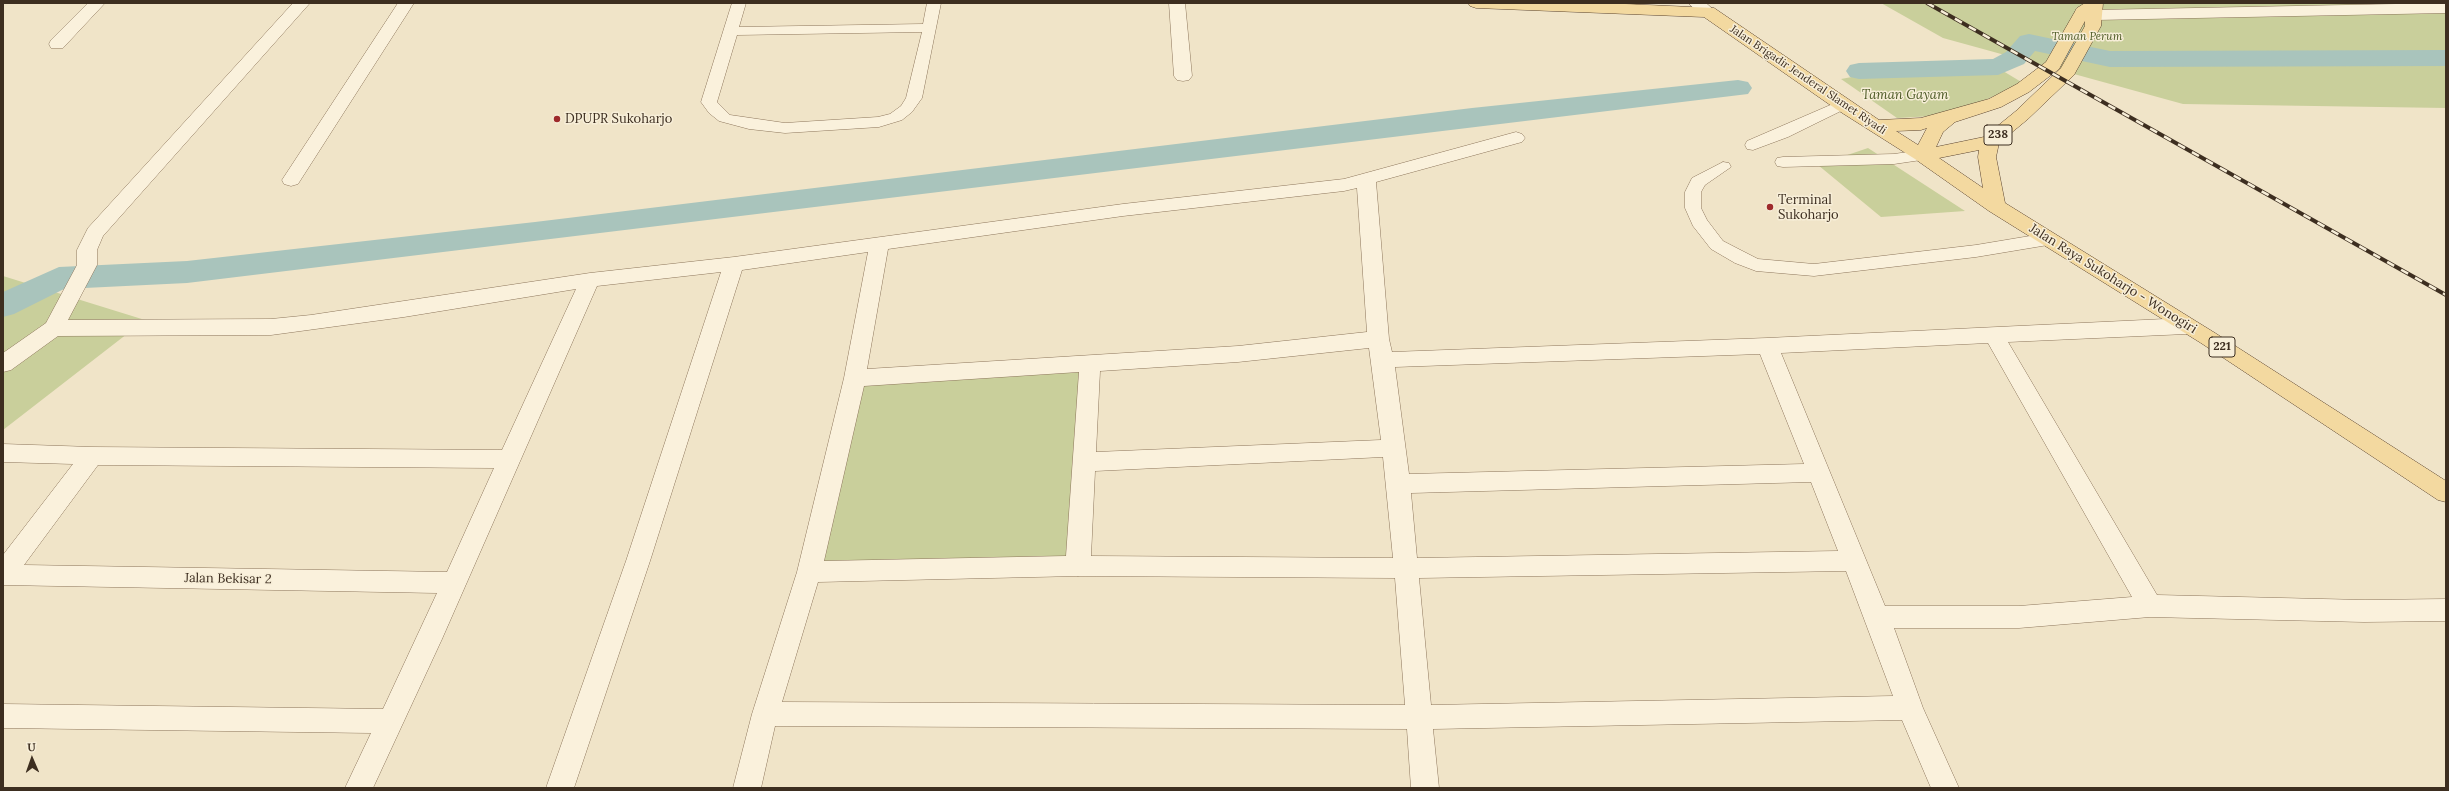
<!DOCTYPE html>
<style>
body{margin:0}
#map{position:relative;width:2449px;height:791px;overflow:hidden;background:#f0e4c8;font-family:Lora,serif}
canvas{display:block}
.frame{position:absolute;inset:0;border:4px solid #3d2e20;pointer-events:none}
.north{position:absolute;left:12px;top:739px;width:40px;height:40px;-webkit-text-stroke:3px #f7eed8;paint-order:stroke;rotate:358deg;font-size:11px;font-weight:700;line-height:16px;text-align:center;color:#3d2e20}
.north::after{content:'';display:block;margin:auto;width:14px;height:18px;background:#3d2e20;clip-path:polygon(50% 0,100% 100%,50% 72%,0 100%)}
</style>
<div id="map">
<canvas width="2449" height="791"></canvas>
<div class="frame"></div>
<div class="north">U</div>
</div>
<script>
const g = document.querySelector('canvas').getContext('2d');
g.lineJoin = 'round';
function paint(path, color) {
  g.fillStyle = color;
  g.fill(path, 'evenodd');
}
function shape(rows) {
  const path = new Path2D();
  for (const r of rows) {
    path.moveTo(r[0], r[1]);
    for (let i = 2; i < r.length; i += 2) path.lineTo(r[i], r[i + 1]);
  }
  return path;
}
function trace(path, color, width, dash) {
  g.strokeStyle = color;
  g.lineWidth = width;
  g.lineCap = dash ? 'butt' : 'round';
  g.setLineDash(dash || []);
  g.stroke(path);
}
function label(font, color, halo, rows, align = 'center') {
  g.font = font + ' Lora,serif';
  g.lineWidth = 3;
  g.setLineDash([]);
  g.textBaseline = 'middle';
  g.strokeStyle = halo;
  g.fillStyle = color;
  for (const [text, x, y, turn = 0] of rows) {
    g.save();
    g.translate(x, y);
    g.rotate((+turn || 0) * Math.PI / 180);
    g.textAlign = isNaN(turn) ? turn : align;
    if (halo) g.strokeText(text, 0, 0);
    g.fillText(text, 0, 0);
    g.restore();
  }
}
paint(shape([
 [1881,3,2446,3,2446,108,2183,104,1943,38],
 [2003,71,2023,83,1965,109,1933,116,1897,118,1841,79,1868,74],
 [1868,148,1965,211,1881,217,1818,165],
 [3,276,145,320,3,430],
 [1090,363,1078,566,809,572,865,372]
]), '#c9cf9b');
paint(shape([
 [2029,34,2110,51,2446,50,2446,66,2110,67,2035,51,2024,64,1998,75,1859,79,1850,77,1846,71,1850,65,1859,63,1993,59,2006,52,2020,36,2029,34],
 [1738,80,1748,82,1752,88,1748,94,187,283,64,289,14,314,3,317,3,292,59,267,187,261,535,222,1472,108,1738,80]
]), '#a9c4bc');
const lane = shape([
 [732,3,746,3,739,27,923,24,927,3,941,3,922,98,912,112,902,120,879,127,785,133,749,129,719,121,709,113,701,102,732,3],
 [922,32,906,98,901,106,890,114,878,117,785,123,730,115,717,102,737,35,922,32],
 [1842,100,1847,102,1850,105,1847,108,1788,137,1753,150,1747,149,1745,145,1747,141,1842,100],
 [1922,150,1928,151,1930,155,1928,159,1894,164,1783,167,1777,166,1775,162,1777,158,1783,157,1894,154,1922,150],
 [1723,162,1729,163,1731,167,1705,185,1701,192,1701,208,1707,220,1723,241,1758,259,1814,264,1976,245,2048,233,2054,235,2057,239,2054,243,2048,245,1976,257,1814,276,1756,271,1735,263,1711,249,1693,226,1685,208,1685,192,1692,178,1723,162]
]);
const street = shape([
 [88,3,105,3,63,48,51,48,49,44,51,40,88,3],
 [293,3,310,3,103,236,97,250,97,265,68,320,271,319,311,315,590,273,734,257,1123,204,1344,179,1516,132,1522,134,1525,138,1522,142,1376,182,1389,339,1392,352,1767,338,2186,318,2193,321,2197,326,2193,331,2186,334,2008,342,2157,595,2364,600,2446,599,2446,621,2364,622,2150,617,2019,628,1894,628,1923,708,1959,788,1931,788,1902,720,1433,729,1439,788,1411,788,1407,729,775,726,761,788,733,788,752,714,797,572,844,378,868,252,742,270,650,561,574,788,546,788,626,561,721,272,597,286,442,639,373,788,345,788,371,733,3,728,3,704,383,709,437,593,3,585,3,555,73,464,3,462,3,444,92,447,502,450,576,289,404,317,271,335,58,336,11,370,3,372,3,353,46,323,77,265,77,250,88,228,293,3],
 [1357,188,1367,332,1238,346,867,369,888,249,1123,216,1344,191,1357,188],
 [1988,343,2132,597,2019,606,1885,606,1781,353,1988,343],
 [1369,348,1381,440,1096,452,1100,371,1238,362,1369,348],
 [1760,354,1804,464,1409,474,1395,367,1760,354],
 [1079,372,1066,556,824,561,864,386,1079,372],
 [1383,457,1393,558,1091,556,1095,471,1383,457],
 [98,465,494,468,447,572,24,565,98,465],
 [1811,482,1838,551,1417,558,1411,493,1811,482],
 [1846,571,1893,696,1431,705,1419,578,1846,571],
 [1078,576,1395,578,1405,705,782,702,818,582,1078,576],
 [398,3,414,3,298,184,291,186,284,184,282,180,398,3],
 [1169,3,1185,3,1192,76,1189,80,1183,81,1177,80,1174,76,1169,3],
 [2446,3,2446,13,2095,20,2077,16,2075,12,2077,8,2083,7,2095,10,2446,3]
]);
const secondary = shape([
 [1688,3,1706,3,1716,12,1714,16,1702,16,1688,3]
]);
const primary = shape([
 [1468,3,1603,3,1714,8,1879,120,1921,118,1989,99,2017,84,2046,62,2077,8,2085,3,2103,3,2101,26,2074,75,2028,119,1999,143,1996,157,2005,203,2215,333,2446,481,2446,502,2438,500,2201,343,1989,211,1915,159,1836,109,1704,17,1476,8,1470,6,1468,3],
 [2085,21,2085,26,2061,68,2016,111,1984,137,1936,147,1943,132,1955,122,2001,107,2029,92,2059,69,2085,21],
 [1927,128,1918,145,1896,131,1921,130,1927,128],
 [1979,150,1978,157,1983,188,1939,158,1979,150]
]);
trace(lane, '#8d765c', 1);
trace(street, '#8d765c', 1);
trace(secondary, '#6f573f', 1);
trace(primary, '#5b4430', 1);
paint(lane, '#faf1dc');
paint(street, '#faf1dc');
paint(secondary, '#faf1dc');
paint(primary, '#f3d9a0');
const rail = shape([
 [1927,3,2446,295]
]);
trace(rail, '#3d2e20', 4);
trace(rail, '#f7eed8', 2.5, [8]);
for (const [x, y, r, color] of [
 [557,119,4,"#9e2a2b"],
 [1770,207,4,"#9e2a2b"]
]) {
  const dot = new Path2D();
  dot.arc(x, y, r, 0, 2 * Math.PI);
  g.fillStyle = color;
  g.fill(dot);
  trace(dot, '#f7eed8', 1.5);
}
label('italic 11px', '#4d5a26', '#f7eed8', [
 ["Taman Perum",2087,37]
]);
label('11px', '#3d2e20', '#f7eed8', [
 ["Jalan Brigadir Jenderal Slamet Riyadi",1808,80,34]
]);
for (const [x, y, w] of [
 [1998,135,28],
 [2222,347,26]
]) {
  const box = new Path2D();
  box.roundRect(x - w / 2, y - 10, w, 20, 3);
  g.fillStyle = '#f7eed8';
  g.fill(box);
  trace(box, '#3d2e20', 1);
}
label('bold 12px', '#3d2e20', null, [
 ["238",1998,135],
 ["221",2222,347]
]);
label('italic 13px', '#4d5a26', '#f7eed8', [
 ["Taman Gayam",1905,95]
]);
label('13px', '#3d2e20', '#f7eed8', [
 ["DPUPR Sukoharjo",565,119],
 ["Terminal",1778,200],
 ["Sukoharjo",1778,215]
], 'left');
label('13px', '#3d2e20', '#f7eed8', [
 ["Jalan Raya Sukoharjo - Wonogiri",2113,279,32],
 ["Jalan Bekisar 2",228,579,1]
]);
</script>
